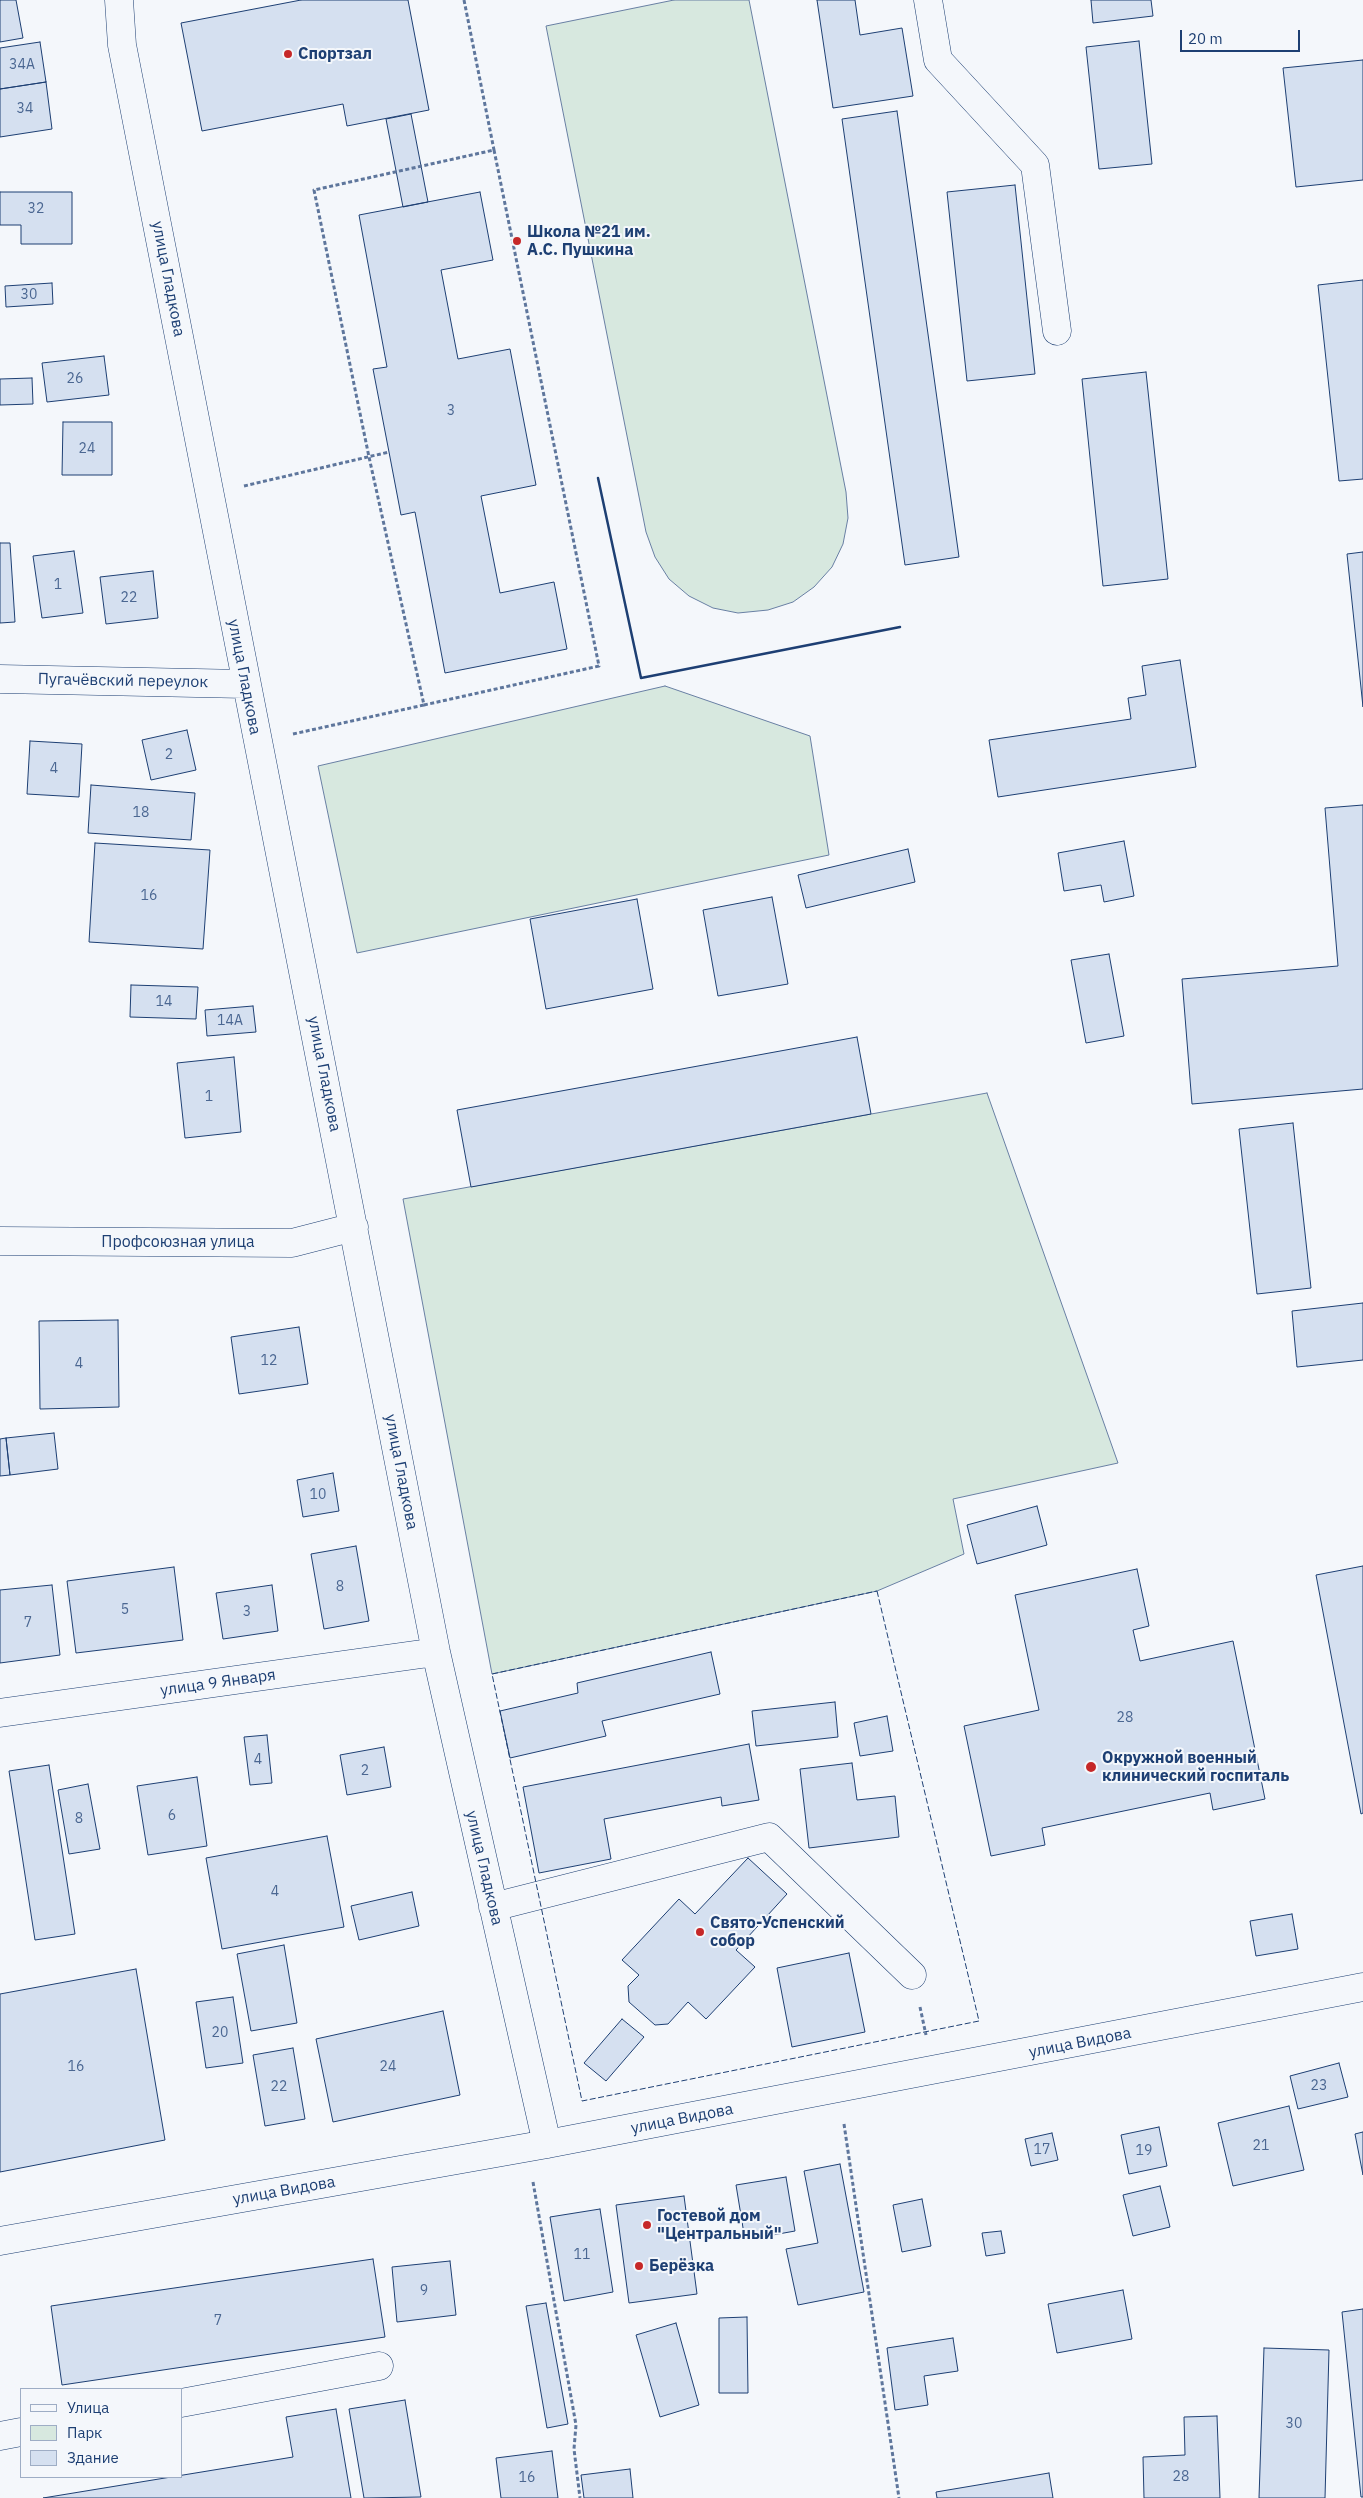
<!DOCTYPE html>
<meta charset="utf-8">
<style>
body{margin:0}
#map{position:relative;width:1363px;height:2498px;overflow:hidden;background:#f4f7fb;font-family:"IBM Plex Sans",sans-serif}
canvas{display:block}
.legend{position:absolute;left:20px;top:2388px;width:162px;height:90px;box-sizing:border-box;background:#f4f7fb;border:1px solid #9eadc5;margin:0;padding:6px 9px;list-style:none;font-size:15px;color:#1d3f73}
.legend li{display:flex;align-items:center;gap:10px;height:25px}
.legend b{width:25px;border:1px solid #9eadc5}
.scale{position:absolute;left:1180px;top:30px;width:120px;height:22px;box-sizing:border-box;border:2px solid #1d3f73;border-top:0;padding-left:6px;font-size:15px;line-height:18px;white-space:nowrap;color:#1d3f73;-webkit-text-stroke:4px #f4f7fb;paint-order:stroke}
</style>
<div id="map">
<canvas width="1363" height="2498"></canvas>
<ul class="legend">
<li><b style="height:6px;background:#f4f7fb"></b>Улица</li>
<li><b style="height:14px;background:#d7e8df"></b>Парк</li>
<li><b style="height:14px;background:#d5e0f0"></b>Здание</li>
</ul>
<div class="scale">20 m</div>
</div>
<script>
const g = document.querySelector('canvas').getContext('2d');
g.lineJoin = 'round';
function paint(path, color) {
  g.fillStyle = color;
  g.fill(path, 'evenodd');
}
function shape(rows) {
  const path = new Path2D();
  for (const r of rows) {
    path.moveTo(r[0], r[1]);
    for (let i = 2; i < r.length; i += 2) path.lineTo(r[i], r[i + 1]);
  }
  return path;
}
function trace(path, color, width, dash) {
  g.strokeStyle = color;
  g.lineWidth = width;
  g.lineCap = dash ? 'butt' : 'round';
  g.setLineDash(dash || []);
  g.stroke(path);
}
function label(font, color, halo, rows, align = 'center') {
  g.font = font + ' "IBM Plex Sans",sans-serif';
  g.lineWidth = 4;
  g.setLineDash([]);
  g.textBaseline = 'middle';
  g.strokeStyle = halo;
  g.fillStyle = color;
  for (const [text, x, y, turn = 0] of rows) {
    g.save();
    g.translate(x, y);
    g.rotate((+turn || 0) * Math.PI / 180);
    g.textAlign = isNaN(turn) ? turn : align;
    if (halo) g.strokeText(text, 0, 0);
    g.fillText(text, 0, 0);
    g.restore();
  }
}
const green = shape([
 [674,0,749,0,846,492,848,518,843,544,832,567,814,587,793,602,768,610,738,613,713,608,689,596,669,579,655,557,646,532,546,26,674,0],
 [665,686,810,736,829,855,357,953,318,766,665,686],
 [987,1093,1118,1463,953,1499,964,1554,877,1591,492,1674,403,1199,987,1093]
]);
paint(green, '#d7e8df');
trace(green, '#687fa3', 1);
const building = shape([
 [0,0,16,0,23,38,0,42,0,0],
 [301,0,408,0,429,110,347,126,343,104,202,131,181,23,301,0],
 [817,0,855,0,860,35,902,28,913,96,833,108,817,0],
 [1091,0,1151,0,1153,16,1093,23,1091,0],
 [1139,41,1152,164,1099,169,1086,47,1139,41],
 [40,42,46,82,0,89,0,48,40,42],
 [1363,60,1363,180,1296,187,1283,68,1363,60],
 [46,82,52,129,0,137,0,89,46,82],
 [897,111,959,557,905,565,842,119,897,111],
 [411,114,428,202,403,207,386,119,411,114],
 [1015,185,1035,374,967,381,947,192,1015,185],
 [0,192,72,192,72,244,21,244,21,225,0,225,0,192],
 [480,192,493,260,441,270,458,359,510,349,536,485,481,496,500,593,554,582,567,649,445,673,415,512,401,515,389,452,373,369,387,367,359,215,480,192],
 [1363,280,1363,479,1339,481,1318,285,1363,280],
 [52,283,53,304,6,307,5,286,52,283],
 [104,356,109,395,47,402,42,363,104,356],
 [1146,372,1168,579,1103,586,1082,379,1146,372],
 [32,378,33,404,0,405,0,379,32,378],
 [63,422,112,422,112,475,62,475,63,422],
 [0,543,10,543,15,622,0,623,0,543],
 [74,551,83,613,42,618,33,556,74,551],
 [1363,552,1363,707,1347,554,1363,552],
 [153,571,158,618,106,624,100,577,153,571],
 [1180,660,1196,767,998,797,989,740,1131,719,1128,698,1146,695,1142,666,1180,660],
 [187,730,196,770,151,780,142,740,187,730],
 [30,741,82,744,79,797,27,794,30,741],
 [91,785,195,793,191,840,88,833,91,785],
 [1363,805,1363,1089,1192,1104,1182,979,1338,966,1325,808,1363,805],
 [1124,841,1134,896,1104,902,1101,885,1064,891,1058,853,1124,841],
 [95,843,210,850,203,949,89,942,95,843],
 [908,849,915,882,806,908,798,875,908,849],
 [772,897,788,984,718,996,703,910,772,897],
 [637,899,653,989,546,1009,530,919,637,899],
 [1109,954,1124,1036,1086,1043,1071,960,1109,954],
 [131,985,198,987,196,1019,130,1017,131,985],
 [253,1006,256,1032,207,1036,205,1010,253,1006],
 [857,1037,871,1114,471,1187,457,1110,857,1037],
 [234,1057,241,1132,185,1138,177,1063,234,1057],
 [1293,1123,1311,1288,1257,1294,1239,1129,1293,1123],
 [1363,1303,1363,1360,1297,1367,1292,1311,1363,1303],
 [118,1320,119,1407,40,1409,39,1321,118,1320],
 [299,1327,308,1384,239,1394,231,1337,299,1327],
 [54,1433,58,1469,10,1475,6,1438,54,1433],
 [6,1438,10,1475,0,1476,0,1439,6,1438],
 [333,1473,339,1511,303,1517,297,1480,333,1473],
 [1037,1506,1047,1545,977,1564,967,1525,1037,1506],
 [356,1546,369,1621,324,1629,311,1554,356,1546],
 [1363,1566,1363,1813,1361,1814,1316,1575,1363,1566],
 [174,1567,183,1640,76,1653,67,1581,174,1567],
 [1137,1569,1149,1626,1133,1630,1140,1661,1233,1641,1265,1799,1213,1810,1210,1793,1042,1828,1045,1845,991,1856,964,1726,1039,1710,1015,1595,1137,1569],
 [52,1585,60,1655,0,1663,0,1590,52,1585],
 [272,1585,278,1631,223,1639,216,1593,272,1585],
 [711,1652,720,1694,602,1721,606,1736,510,1758,500,1711,578,1693,577,1683,711,1652],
 [835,1702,838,1737,756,1746,752,1711,835,1702],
 [887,1716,893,1751,860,1756,854,1723,887,1716],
 [267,1735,272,1783,250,1785,244,1737,267,1735],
 [749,1744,759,1800,722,1806,721,1797,604,1819,611,1859,539,1873,523,1787,749,1744],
 [384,1747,391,1787,347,1795,340,1755,384,1747],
 [852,1763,857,1800,895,1796,899,1837,809,1848,800,1769,852,1763],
 [49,1765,75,1934,35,1940,9,1771,49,1765],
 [197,1777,207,1846,148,1855,137,1786,197,1777],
 [88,1784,100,1849,69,1854,58,1790,88,1784],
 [327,1836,344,1927,222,1949,206,1858,327,1836],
 [748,1858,787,1894,736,1950,755,1967,706,2019,688,2002,668,2024,655,2025,629,2002,628,1986,639,1975,622,1960,679,1899,695,1914,748,1858],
 [412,1892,419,1926,359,1940,351,1906,412,1892],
 [1292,1914,1298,1949,1256,1956,1250,1921,1292,1914],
 [284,1945,297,2023,251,2031,237,1954,284,1945],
 [849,1953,865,2032,792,2047,777,1968,849,1953],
 [136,1969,165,2140,0,2172,0,1994,136,1969],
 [233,1997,243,2063,206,2068,196,2002,233,1997],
 [443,2011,460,2095,333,2122,316,2039,443,2011],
 [622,2019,644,2037,606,2081,584,2063,622,2019],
 [293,2048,305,2119,265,2126,253,2055,293,2048],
 [1339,2063,1348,2097,1298,2109,1290,2076,1339,2063],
 [1289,2106,1304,2170,1233,2186,1218,2123,1289,2106],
 [1159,2127,1167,2166,1129,2174,1121,2135,1159,2127],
 [1363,2132,1363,2175,1355,2134,1363,2132],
 [1052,2133,1058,2160,1031,2166,1025,2139,1052,2133],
 [840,2164,864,2292,798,2305,786,2249,818,2243,804,2171,840,2164],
 [786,2177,795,2231,745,2240,736,2185,786,2177],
 [1160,2186,1170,2227,1133,2236,1123,2195,1160,2186],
 [684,2196,697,2294,629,2303,616,2205,684,2196],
 [922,2199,931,2246,902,2252,893,2205,922,2199],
 [600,2209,613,2292,564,2301,550,2217,600,2209],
 [1001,2231,1005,2253,986,2256,982,2233,1001,2231],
 [373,2259,385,2337,62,2385,51,2306,373,2259],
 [450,2261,456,2315,397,2322,392,2267,450,2261],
 [1123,2290,1132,2339,1057,2353,1048,2304,1123,2290],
 [546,2303,568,2424,547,2428,526,2306,546,2303],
 [1363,2309,1363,2497,1361,2497,1342,2312,1363,2309],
 [747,2317,748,2393,719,2393,719,2318,747,2317],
 [676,2323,699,2405,660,2417,636,2335,676,2323],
 [953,2338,958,2371,924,2376,928,2405,895,2410,887,2348,953,2338],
 [1264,2348,1329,2350,1325,2498,1259,2498,1264,2348],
 [405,2400,421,2497,364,2498,349,2409,405,2400],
 [336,2409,351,2498,43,2498,293,2457,286,2417,336,2409],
 [1217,2416,1220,2498,1144,2498,1143,2457,1185,2455,1184,2417,1217,2416],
 [552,2451,558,2498,501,2498,496,2458,552,2451],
 [630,2469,633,2498,584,2498,581,2475,630,2469],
 [1049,2473,1053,2498,937,2498,936,2492,1049,2473]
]);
paint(building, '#d5e0f0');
trace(building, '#1d3f73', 1);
const minor = shape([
 [119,0,122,45,436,1652,547,2144],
 [928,0,938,60,1035,165,1057,331],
 [0,679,245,684],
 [0,1241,292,1243,354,1227],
 [0,1713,436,1652],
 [493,1907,769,1837,912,1975],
 [0,2241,547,2144,1363,1987],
 [181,2403,379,2366],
 [0,2436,21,2432]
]);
trace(minor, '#1d3f73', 29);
trace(shape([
 [464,0,494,150],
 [494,150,599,666,424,705,369,457,314,190,494,150],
 [244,486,389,452],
 [293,734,424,705],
 [920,2007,926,2035],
 [844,2124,899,2498],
 [533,2182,576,2425,574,2449,580,2498]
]), '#5e769c', 3, [4, 2.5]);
trace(minor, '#f4f7fb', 28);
trace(shape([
 [877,1591,979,2021,582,2101,492,1674,877,1591]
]), '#1d3f73', 1, [6, 2.5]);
trace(shape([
 [598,478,641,678,900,627]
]), '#1d3f73', 2.5);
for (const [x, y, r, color] of [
 [288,54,5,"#c62828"],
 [517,241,5,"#c62828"],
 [1091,1767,6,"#c62828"],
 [700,1932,5,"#c62828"],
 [647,2225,5,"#c62828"],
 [639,2266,5,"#c62828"]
]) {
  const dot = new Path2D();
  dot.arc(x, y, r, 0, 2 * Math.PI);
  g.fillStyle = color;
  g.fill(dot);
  trace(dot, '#f4f7fb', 2);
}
label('14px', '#4b6792', null, [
 ["34А",22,65],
 ["34",25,109],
 ["32",36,209],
 ["30",29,295],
 ["26",75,379],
 ["3",451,411],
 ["24",87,449],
 ["1",58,585],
 ["22",129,598],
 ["2",169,755],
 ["4",54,769],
 ["18",141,813],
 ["16",149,896],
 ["14",164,1002],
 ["14А",230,1021],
 ["1",209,1097],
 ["12",269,1361],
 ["4",79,1364],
 ["10",318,1495],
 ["8",340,1587],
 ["5",125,1610],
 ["3",247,1612],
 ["7",28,1623],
 ["28",1125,1718],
 ["4",258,1760],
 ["2",365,1771],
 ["6",172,1816],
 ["8",79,1819],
 ["4",275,1892],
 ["20",220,2033],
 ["16",76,2067],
 ["24",388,2067],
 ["23",1319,2086],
 ["22",279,2087],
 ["21",1261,2146],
 ["17",1042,2150],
 ["19",1144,2151],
 ["11",582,2255],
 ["9",424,2291],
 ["7",218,2321],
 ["30",1294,2424],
 ["28",1181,2477],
 ["16",527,2478]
]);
label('bold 16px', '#1d3f73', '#f4f7fb', [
 ["Спортзал",298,54],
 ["Школа №21 им.",527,232],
 ["А.С. Пушкина",527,250],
 ["Окружной военный",1102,1758],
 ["клинический госпиталь",1102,1776],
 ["Свято-Успенский",710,1923],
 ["собор",710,1941],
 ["Гостевой дом",657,2216],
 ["\"Центральный\"",657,2234],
 ["Берёзка",649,2266]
], 'left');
label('16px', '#1d3f73', '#f4f7fb', [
 ["улица Гладкова",168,279,79],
 ["улица Гладкова",244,677,79],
 ["Пугачёвский переулок",123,681,1],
 ["улица Гладкова",324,1074,79],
 ["Профсоюзная улица",178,1242],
 ["улица Гладкова",401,1472,79],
 ["улица 9 Января",218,1683,-8],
 ["улица Гладкова",484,1868,77],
 ["улица Видова",1080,2043,-11],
 ["улица Видова",682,2119,-11],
 ["улица Видова",284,2191,-10]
]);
</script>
